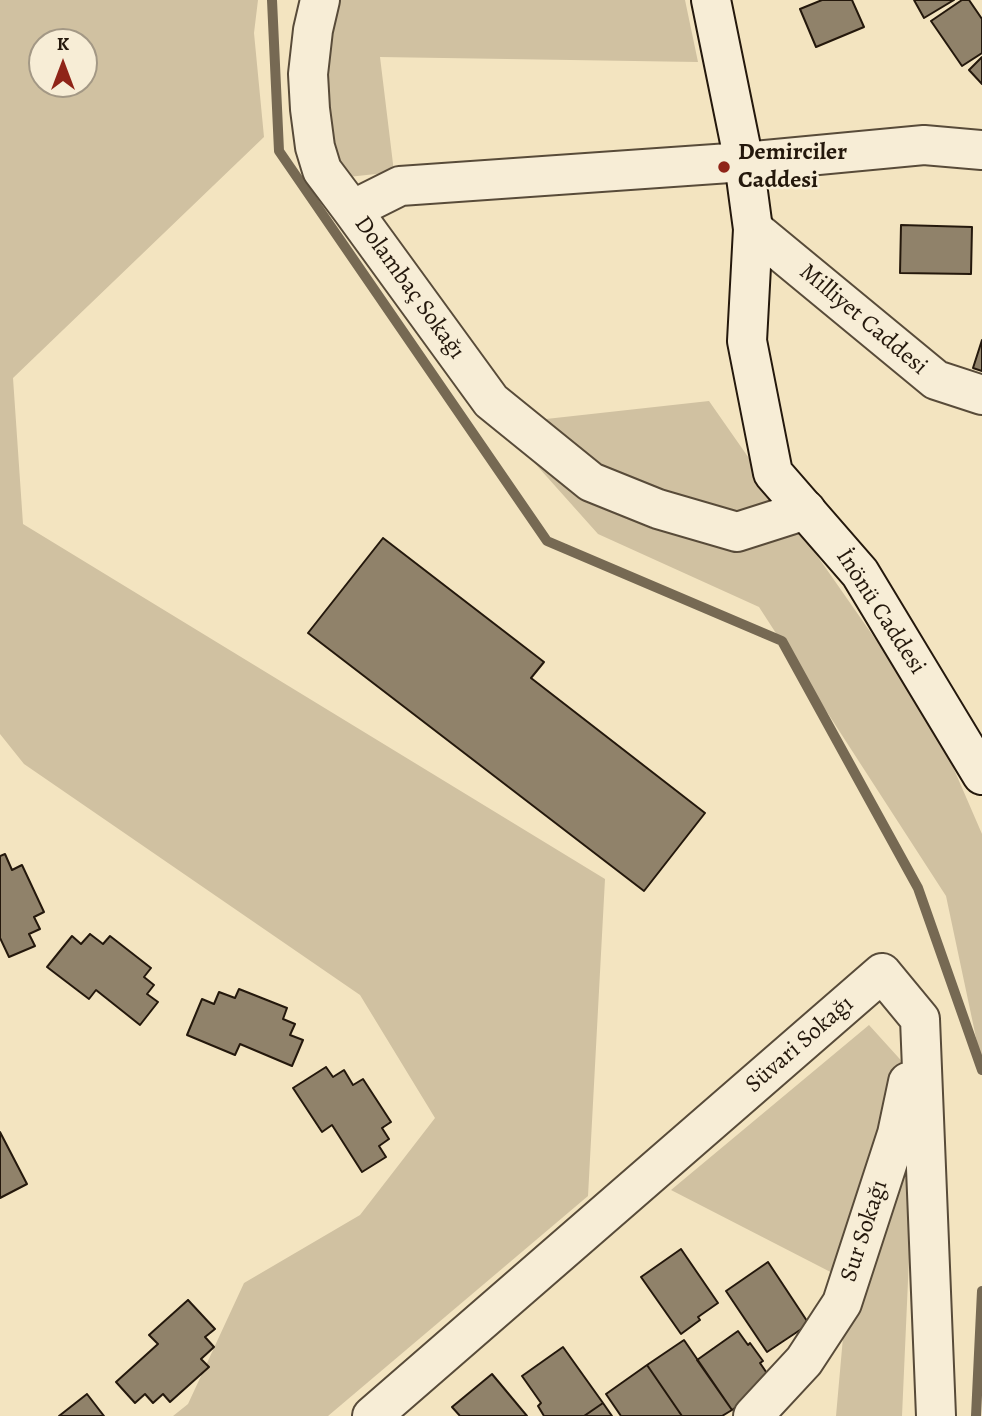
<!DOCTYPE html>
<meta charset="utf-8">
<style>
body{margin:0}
#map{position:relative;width:982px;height:1416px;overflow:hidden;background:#f3e4c0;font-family:Alegreya,serif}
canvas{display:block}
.north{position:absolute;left:28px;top:28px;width:70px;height:70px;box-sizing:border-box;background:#f7edd6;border:2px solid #a39885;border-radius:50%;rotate:0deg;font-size:19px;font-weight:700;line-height:28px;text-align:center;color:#24180c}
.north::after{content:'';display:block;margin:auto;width:24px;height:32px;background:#8f2418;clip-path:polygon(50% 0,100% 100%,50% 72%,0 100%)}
</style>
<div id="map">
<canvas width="982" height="1416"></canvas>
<div class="north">K</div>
</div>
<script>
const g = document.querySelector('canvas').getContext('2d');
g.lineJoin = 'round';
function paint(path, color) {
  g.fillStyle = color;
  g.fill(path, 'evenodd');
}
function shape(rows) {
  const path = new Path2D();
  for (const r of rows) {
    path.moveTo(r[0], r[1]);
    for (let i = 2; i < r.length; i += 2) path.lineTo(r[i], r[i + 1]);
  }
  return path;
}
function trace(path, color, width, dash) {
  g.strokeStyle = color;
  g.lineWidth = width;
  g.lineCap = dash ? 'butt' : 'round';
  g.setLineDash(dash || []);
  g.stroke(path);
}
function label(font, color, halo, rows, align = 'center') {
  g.font = font + ' Alegreya,serif';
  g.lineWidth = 5;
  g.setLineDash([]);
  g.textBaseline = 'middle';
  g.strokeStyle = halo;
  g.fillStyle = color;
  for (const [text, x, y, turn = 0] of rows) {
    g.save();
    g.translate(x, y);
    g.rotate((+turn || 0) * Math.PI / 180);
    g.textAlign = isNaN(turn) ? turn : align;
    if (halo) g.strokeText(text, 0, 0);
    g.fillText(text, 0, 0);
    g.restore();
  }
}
paint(shape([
 [0,0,258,0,254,33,264,137,13,378,23,524,605,879,588,1196,328,1416,173,1416,188,1404,244,1283,360,1215,435,1118,360,995,24,764,0,734],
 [42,42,84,42,84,84,42,84],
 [302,0,685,0,698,62,380,57,394,172,330,179],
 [709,401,934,723,982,834,982,1066,946,896,759,607,598,534,514,440,546,419],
 [869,1025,917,1078,902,1416,836,1416,848,1281,671,1190]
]), '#d0c1a1');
trace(shape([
 [272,0,279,151,547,541,782,641,918,888,982,1070],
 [976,1416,982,1291]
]), '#766953', 10);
const building = shape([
 [822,0,852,0,864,27,816,47,800,9,822,0],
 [914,0,954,0,924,18,914,0],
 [962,0,969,0,982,19,982,53,962,66,931,21,962,0],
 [982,57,982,84,969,70,982,57],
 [901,225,972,227,971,274,900,273,901,225],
 [982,340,982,371,973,368,982,340],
 [383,538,544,662,531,678,705,813,644,891,308,633,383,538],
 [5,854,12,870,22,865,44,912,34,917,40,929,29,934,35,946,9,957,0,938,0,856,5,854],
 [90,934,103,944,110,936,151,968,144,977,154,985,147,994,158,1002,140,1025,96,990,89,999,47,967,72,936,81,944,90,934],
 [239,989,287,1008,283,1019,295,1024,290,1035,303,1040,292,1066,240,1044,235,1055,187,1035,202,999,214,1004,219,992,235,998,239,989],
 [326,1067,333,1077,344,1070,353,1085,363,1079,391,1122,382,1128,389,1139,379,1146,386,1157,362,1172,332,1125,322,1132,293,1088,326,1067],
 [0,1132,27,1184,0,1198,0,1132],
 [681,1249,718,1303,698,1317,700,1320,681,1334,641,1277,681,1249],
 [768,1262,809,1324,767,1352,726,1291,768,1262],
 [188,1300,215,1329,205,1337,214,1347,201,1359,209,1367,170,1402,163,1394,153,1403,145,1394,135,1403,116,1382,158,1344,149,1335,188,1300],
 [738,1331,748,1345,750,1343,763,1361,760,1363,773,1382,732,1410,697,1360,738,1331],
 [684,1340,732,1410,722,1416,682,1416,647,1365,684,1340],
 [563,1347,603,1403,584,1416,544,1416,538,1406,541,1403,522,1376,563,1347],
 [647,1365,682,1416,621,1416,606,1394,647,1365],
 [492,1374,527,1416,460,1416,452,1407,492,1374],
 [87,1394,104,1416,59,1416,87,1394],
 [603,1403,612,1416,584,1416,603,1403]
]);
paint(building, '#90826a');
trace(building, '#24180c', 2);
const street = shape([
 [320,0,313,30,308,74,310,109,315,147,322,170,352,210],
 [753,229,936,380,982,395],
 [806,510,737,532,658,509,591,482,491,401,352,210,400,186,744,162,924,145,982,150],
 [372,1416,882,973,920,1019,936,1416],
 [753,1416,804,1361,842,1303,897,1134,908,1082]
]);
const secondary = shape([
 [711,0,744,162,753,229,747,341,773,473,860,573,982,775]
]);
trace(street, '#584b39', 42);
trace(secondary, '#24180c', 42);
trace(street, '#f7edd6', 38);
trace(secondary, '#f7edd6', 38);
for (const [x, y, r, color] of [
 [724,167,7,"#8f2418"]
]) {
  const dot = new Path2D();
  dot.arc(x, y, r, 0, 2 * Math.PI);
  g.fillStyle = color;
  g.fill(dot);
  trace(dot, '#f7edd6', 2.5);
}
label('bold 24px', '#24180c', '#f7edd6', [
 ["Demirciler",738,153],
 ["Caddesi",738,181]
], 'left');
label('24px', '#24180c', '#f7edd6', [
 ["Dolambaç Sokağı",409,288,54],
 ["Milliyet Caddesi",863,320,40],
 ["İnönü Caddesi",880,612,57],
 ["Süvari Sokağı",800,1045,-41],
 ["Sur Sokağı",865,1231,-72]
]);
</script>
